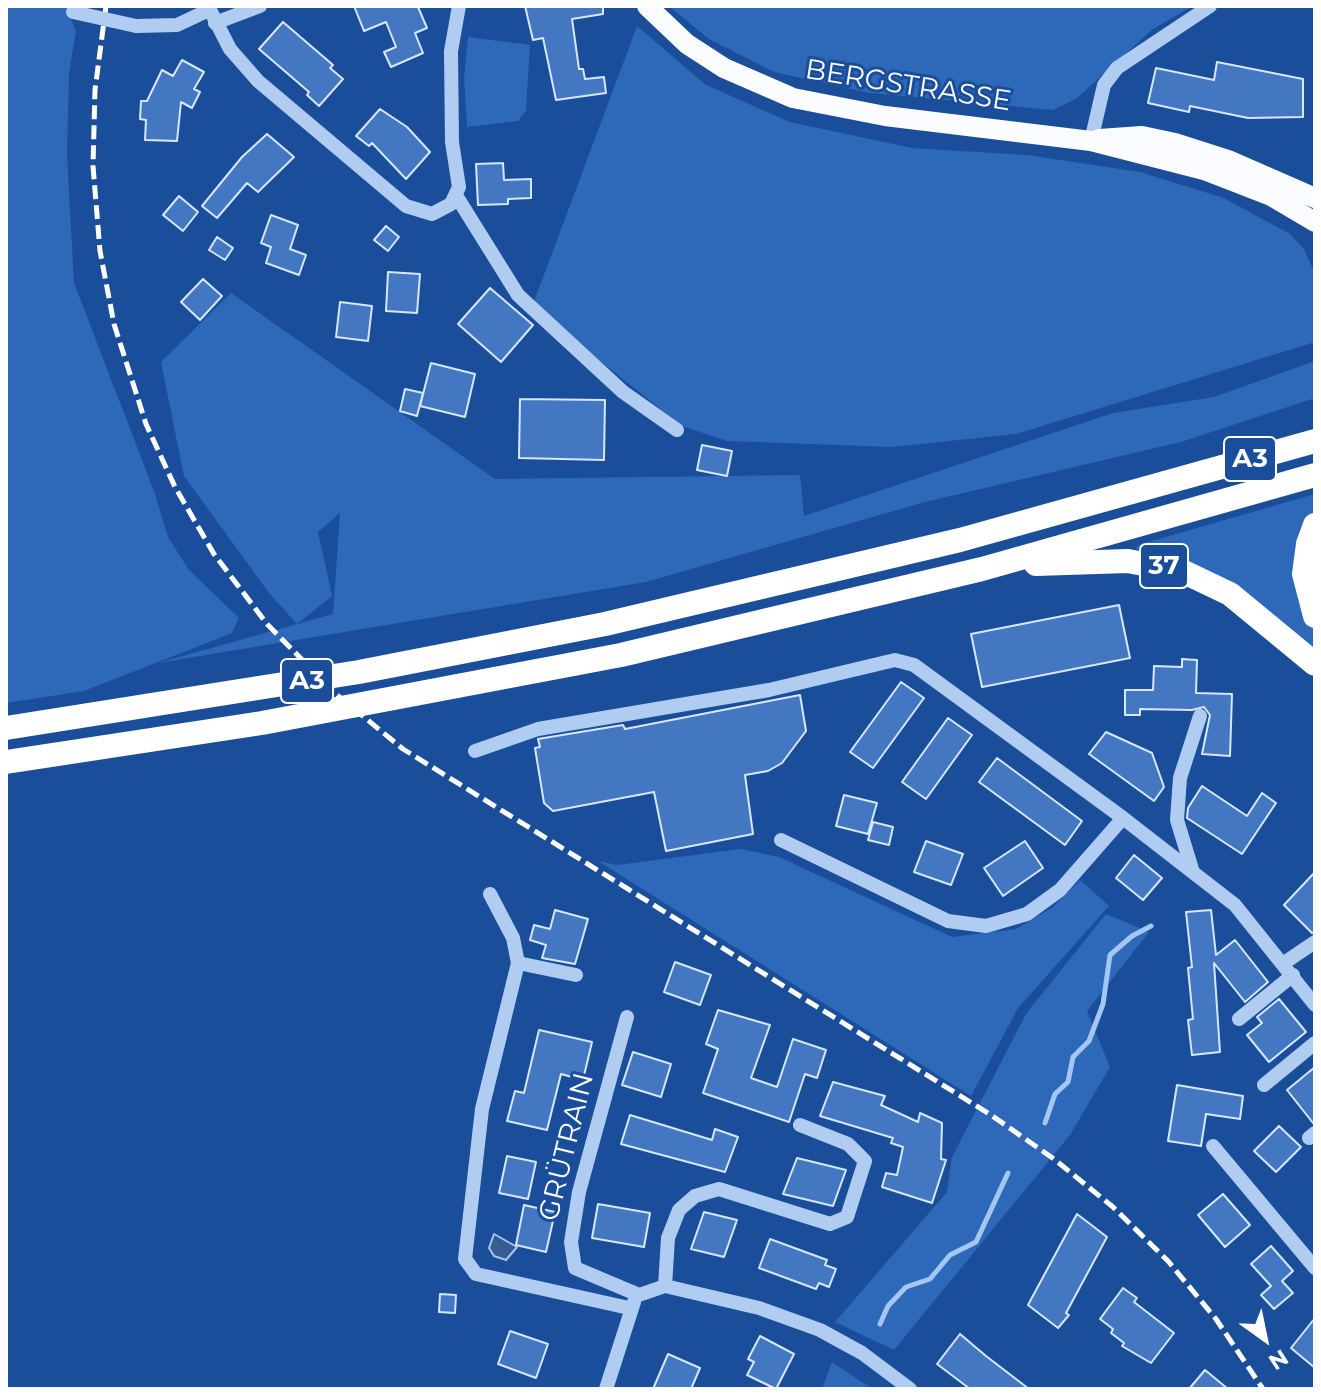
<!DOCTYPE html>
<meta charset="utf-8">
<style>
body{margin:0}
#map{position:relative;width:1321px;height:1395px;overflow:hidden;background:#1a4e9a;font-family:Montserrat,sans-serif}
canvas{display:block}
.frame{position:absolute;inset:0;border:8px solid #fff;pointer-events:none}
.north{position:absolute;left:1225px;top:1299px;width:80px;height:80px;-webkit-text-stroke:6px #1a4e9a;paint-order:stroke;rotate:147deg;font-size:22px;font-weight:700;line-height:32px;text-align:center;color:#fff}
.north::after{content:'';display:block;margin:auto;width:28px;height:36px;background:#fff;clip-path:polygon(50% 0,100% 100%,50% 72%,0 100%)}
</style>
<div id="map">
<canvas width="1321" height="1395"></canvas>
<div class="frame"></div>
<div class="north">N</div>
</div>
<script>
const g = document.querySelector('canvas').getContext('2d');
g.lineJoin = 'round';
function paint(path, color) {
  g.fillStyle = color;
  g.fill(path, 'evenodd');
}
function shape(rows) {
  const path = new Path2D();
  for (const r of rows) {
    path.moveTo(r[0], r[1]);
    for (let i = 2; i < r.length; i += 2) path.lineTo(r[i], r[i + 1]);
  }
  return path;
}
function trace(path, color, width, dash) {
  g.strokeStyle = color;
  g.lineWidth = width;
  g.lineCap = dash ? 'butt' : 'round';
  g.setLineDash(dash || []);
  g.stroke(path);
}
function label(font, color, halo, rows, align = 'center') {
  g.font = font + ' Montserrat,sans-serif';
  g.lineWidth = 6;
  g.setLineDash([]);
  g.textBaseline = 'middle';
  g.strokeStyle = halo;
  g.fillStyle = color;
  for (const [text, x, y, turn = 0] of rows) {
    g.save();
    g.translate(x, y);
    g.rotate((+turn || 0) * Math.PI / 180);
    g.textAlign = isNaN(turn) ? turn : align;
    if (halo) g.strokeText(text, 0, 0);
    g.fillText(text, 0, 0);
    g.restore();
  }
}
paint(shape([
 [6,6,74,6,71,19,76,31,69,73,67,155,74,283,154,491,168,537,189,570,239,618,232,633,84,691,6,703],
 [669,6,1193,6,1153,29,1077,98,1053,110,870,93,774,72,709,39],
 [637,26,706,85,790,122,912,148,1027,155,1140,172,1224,198,1290,234,1304,249,1315,274,1315,342,1016,434,892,447,727,441,682,426,532,307],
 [468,37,530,45,526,111,518,121,467,127,464,78],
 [231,293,495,479,800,475,804,516,1113,413,1214,397,1315,361,1315,398,1181,442,925,502,646,582,158,663,333,614,340,513,318,532,332,596,297,624,269,593,184,476,161,362],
 [1315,494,1315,654,1136,549,1138,545],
 [741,849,779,857,952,937,1016,929,1053,907,1080,880,1109,906,1018,1008,971,1096,598,861,617,865],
 [1106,914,1149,932,1087,1011,1110,1067,1070,1135,894,1350,835,1322,947,1192,952,1157,1026,1014],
 [832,1362,871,1388,871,1389,822,1389]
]), '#2e68b8');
const water = shape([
 [494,1234,517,1247,506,1260,494,1256,489,1248,494,1234]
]);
paint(water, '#375c94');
trace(water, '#a3c6f3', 2);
trace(shape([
 [1045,1123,1055,1094,1068,1082,1073,1057,1089,1041,1103,1004,1110,955,1132,936,1151,926],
 [880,1324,888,1306,906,1287,930,1279,950,1255,976,1242,1008,1173]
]), '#a3c6f3', 5);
const building = shape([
 [354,6,421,6,418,7,427,28,415,33,423,53,391,67,384,52,396,47,386,22,364,31,354,6],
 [525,6,603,6,603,14,572,19,579,69,583,69,585,79,604,77,606,93,556,100,543,38,533,40,525,6],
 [283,22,333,65,330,68,343,79,319,106,307,95,309,92,259,49,283,22],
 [182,60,204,72,194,89,200,92,192,108,181,102,177,141,145,140,146,120,140,119,141,101,147,101,162,70,173,76,182,60],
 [1217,62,1303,79,1303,117,1248,118,1190,106,1189,112,1148,103,1156,68,1214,80,1217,62],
 [380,109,407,127,430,152,406,179,372,143,369,146,356,136,380,109],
 [267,134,294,157,258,192,247,183,217,218,202,206,242,157,267,134],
 [503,163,504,180,531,179,531,198,508,199,508,204,478,205,476,164,503,163],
 [179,196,198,212,183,231,163,215,179,196],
 [271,215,298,225,290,249,306,255,299,275,266,263,271,247,261,243,271,215],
 [386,226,399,237,388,251,374,240,386,226],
 [217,237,233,248,225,260,209,250,217,237],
 [388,272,420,274,417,313,386,311,388,272],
 [203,279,222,296,200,320,181,302,203,279],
 [490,288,533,325,501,362,458,324,490,288],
 [340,302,372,306,368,341,336,337,340,302],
 [431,363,475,374,465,417,420,406,431,363],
 [405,389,423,393,417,416,400,411,405,389],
 [520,399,605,400,604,460,519,458,520,399],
 [702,445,732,451,727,476,697,470,702,445],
 [1119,605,1130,658,982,687,971,634,1119,605],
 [1182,659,1197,660,1196,693,1232,694,1230,756,1202,754,1210,715,1204,707,1192,710,1140,709,1140,715,1125,715,1125,690,1153,690,1154,666,1182,667,1182,659],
 [901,682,924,698,873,768,850,752,901,682],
 [800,695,806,731,782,763,768,771,745,775,753,834,666,851,654,792,553,811,544,803,535,748,540,747,538,739,623,725,625,729,800,695],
 [948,718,972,735,926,799,902,782,948,718],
 [1106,732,1152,753,1164,787,1154,801,1089,754,1106,732],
 [997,758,1082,821,1065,845,979,782,997,758],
 [1202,786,1247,816,1262,793,1276,803,1242,854,1187,818,1188,808,1202,786],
 [844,795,877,803,868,834,836,826,844,795],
 [873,822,893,827,889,845,868,840,873,822],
 [926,841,963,854,951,885,914,872,926,841],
 [1025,841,1043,868,1003,896,984,868,1025,841],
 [1134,855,1162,878,1143,900,1116,878,1134,855],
 [1315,872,1315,932,1312,933,1284,905,1315,872],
 [555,910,588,919,575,964,542,958,546,945,530,940,534,925,550,929,555,910],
 [1211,910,1216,955,1235,940,1268,982,1245,1002,1214,963,1220,1052,1192,1055,1188,1020,1193,1019,1188,968,1192,967,1186,912,1211,910],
 [675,962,711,975,700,1005,664,992,675,962],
 [1279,999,1306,1032,1269,1062,1247,1035,1262,1023,1257,1017,1279,999],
 [718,1010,770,1025,751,1078,777,1087,793,1039,826,1050,817,1078,805,1074,789,1122,703,1093,718,1049,706,1044,718,1010],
 [539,1030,592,1042,583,1080,561,1074,547,1130,507,1121,515,1091,524,1093,539,1030],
 [633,1052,671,1064,661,1097,622,1085,633,1052],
 [1315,1067,1315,1123,1313,1123,1287,1090,1315,1067],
 [833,1082,885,1096,881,1105,918,1122,920,1113,942,1123,941,1159,946,1160,932,1203,882,1187,886,1173,897,1175,903,1147,891,1143,893,1138,820,1116,833,1082],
 [1177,1085,1243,1096,1240,1119,1206,1114,1201,1146,1168,1141,1177,1085],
 [630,1115,712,1140,715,1129,738,1137,725,1172,621,1144,630,1115],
 [1279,1126,1301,1147,1276,1172,1254,1151,1279,1126],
 [507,1156,536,1162,528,1199,499,1193,507,1156],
 [797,1158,846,1170,833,1206,783,1194,797,1158],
 [1223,1194,1250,1225,1225,1247,1198,1215,1223,1194],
 [598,1204,650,1213,644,1247,592,1238,598,1204],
 [524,1205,555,1212,546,1252,516,1245,524,1205],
 [704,1212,737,1220,724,1257,691,1249,704,1212],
 [1077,1214,1107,1237,1066,1313,1069,1315,1058,1328,1028,1305,1077,1214],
 [770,1239,827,1260,825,1265,836,1269,829,1287,819,1283,816,1289,759,1268,770,1239],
 [1271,1246,1293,1271,1282,1281,1293,1293,1274,1309,1261,1295,1271,1286,1251,1264,1271,1246],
 [1123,1288,1137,1298,1134,1302,1174,1333,1151,1363,1122,1346,1124,1343,1111,1333,1113,1329,1100,1319,1123,1288],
 [440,1294,456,1295,455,1313,439,1312,440,1294],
 [1315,1318,1315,1368,1291,1348,1315,1318],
 [510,1331,548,1344,536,1378,498,1364,510,1331],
 [960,1334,986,1356,1029,1389,970,1389,937,1364,960,1334],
 [760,1336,794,1354,776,1389,747,1375,754,1362,748,1359,760,1336],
 [668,1354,700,1368,691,1389,653,1389,668,1354],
 [1205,1370,1228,1389,1189,1389,1205,1370]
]);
paint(building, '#4377c1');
trace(building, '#d7e7fc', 2);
trace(shape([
 [208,6,230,49,258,81,406,206,432,214,451,204,459,187,452,142,451,51,459,6],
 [215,23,260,6],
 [136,26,177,25,209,10],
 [1091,141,1104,85,1117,68,1210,6],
 [457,197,518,295,623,392,677,430],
 [475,751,538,729,769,690,895,660,914,665,1123,818,1235,905,1315,1005],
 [781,840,948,921,986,926,1027,914,1060,890,1123,818],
 [1192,869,1177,820,1180,778,1200,716],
 [490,894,513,938,518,963,482,1109,465,1259,476,1274,629,1308],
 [518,963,576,975],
 [1284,963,1315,942],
 [627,1017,579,1192,571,1242,575,1268,639,1295],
 [1239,1019,1293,975],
 [1264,1085,1315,1043],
 [1309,1138,1315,1133],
 [1213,1146,1315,1268],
 [665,1286,668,1238,679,1210,695,1196,719,1189,830,1224,847,1217,865,1161,848,1144,800,1125],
 [639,1295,665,1286,759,1308,820,1330,862,1353,910,1389],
 [606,1389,634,1302]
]), '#b0ccf1', 14);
trace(shape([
 [647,6,687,44,724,68,793,98,885,116,1091,141,1204,170,1271,196,1315,222],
 [1099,139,1142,136,1175,143,1228,160,1315,198]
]), '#fafcff', 20);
trace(shape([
 [1315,525,1308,544,1304,574,1315,616],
 [1036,564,1128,561,1184,572,1230,594,1315,664],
 [6,728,359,672,605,624,960,540,1315,441],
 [6,762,262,723,621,655,982,569,1315,475]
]), '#fff', 24);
trace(shape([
 [106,6,95,90,93,166,100,251,114,324,146,424,175,487,214,554,267,624,336,694,403,749,991,1115,1054,1159,1113,1207,1168,1261,1216,1319,1263,1389]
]), '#fff', 5, [14, 6]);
trace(shape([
 [73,12,136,26]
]), '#b0ccf1', 14);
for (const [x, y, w] of [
 [1250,459,52],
 [1164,566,48],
 [307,681,52]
]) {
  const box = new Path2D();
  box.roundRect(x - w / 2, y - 22, w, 44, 6);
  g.fillStyle = '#1a4e9a';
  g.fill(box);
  trace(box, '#fff', 2);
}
label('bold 26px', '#fff', null, [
 ["A3",1250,459],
 ["37",1164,566],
 ["A3",307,681]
]);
label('28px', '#fff', '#1a4e9a', [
 ["BERGSTRASSE",908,86,9],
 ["GRÜTRAIN",567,1147,-76]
]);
</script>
